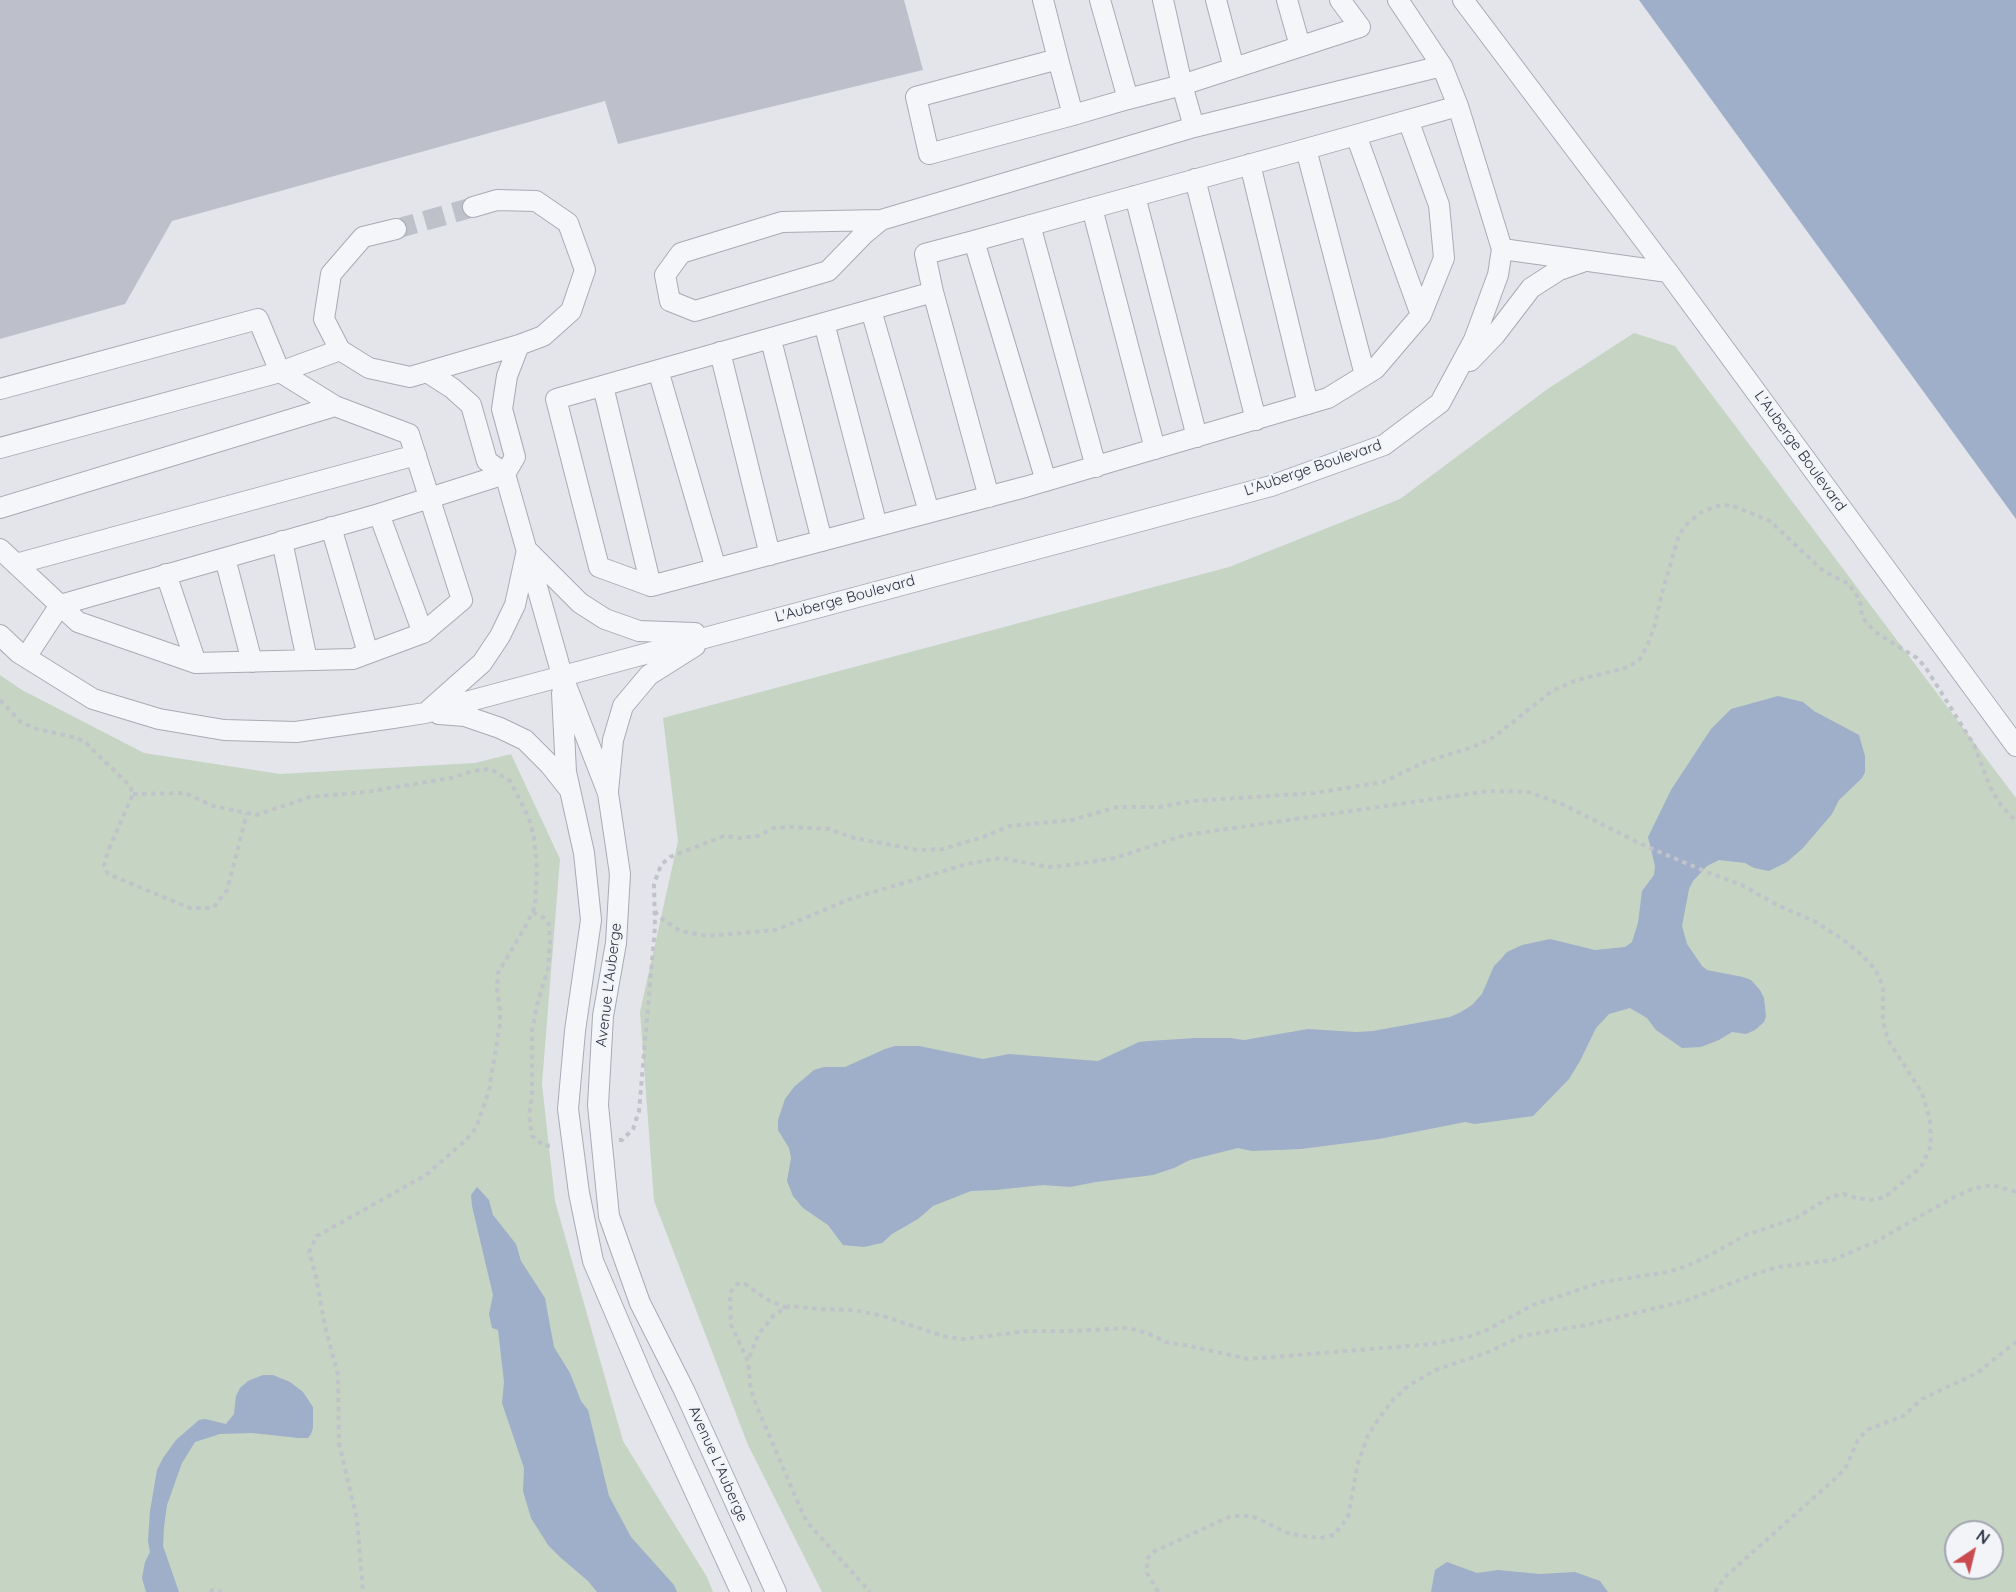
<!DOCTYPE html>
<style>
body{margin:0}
#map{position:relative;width:2016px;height:1592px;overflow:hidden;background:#e3e5eb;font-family:Quicksand,sans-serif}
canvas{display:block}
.north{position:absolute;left:1944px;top:1520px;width:60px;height:60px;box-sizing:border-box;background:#f2f4f8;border:2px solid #a2a6af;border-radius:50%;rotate:35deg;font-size:16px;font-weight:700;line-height:24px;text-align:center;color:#2b3142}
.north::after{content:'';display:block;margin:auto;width:21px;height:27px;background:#cb4c50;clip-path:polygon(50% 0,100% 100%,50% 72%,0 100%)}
</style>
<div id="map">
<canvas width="2016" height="1592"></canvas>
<div class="north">N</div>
</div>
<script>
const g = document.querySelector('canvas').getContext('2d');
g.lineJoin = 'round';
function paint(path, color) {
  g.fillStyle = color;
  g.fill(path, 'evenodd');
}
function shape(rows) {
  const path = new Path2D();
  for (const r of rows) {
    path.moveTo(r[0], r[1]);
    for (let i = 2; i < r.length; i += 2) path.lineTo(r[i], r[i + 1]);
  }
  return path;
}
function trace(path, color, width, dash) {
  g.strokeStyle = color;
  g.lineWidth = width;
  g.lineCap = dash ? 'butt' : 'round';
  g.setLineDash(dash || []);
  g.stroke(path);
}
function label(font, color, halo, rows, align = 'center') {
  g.font = font + ' Quicksand,sans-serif';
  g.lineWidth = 4.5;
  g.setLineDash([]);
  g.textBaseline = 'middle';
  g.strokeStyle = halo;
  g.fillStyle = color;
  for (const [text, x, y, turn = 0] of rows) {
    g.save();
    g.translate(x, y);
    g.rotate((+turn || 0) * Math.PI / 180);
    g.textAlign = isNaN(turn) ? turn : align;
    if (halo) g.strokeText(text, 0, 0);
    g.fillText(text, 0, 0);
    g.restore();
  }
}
paint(shape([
 [1634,333,1675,346,2016,798,2016,1592,822,1592,748,1445,654,1201,640,1012,678,841,663,718,1229,567,1400,499,1549,388],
 [1956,1532,1992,1532,1992,1568,1956,1568],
 [0,675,22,690,144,753,280,774,475,763,511,754,560,859,542,1084,555,1201,623,1441,707,1577,713,1592,0,1592]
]), '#c6d4c4');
paint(shape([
 [1639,0,2016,0,2016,519],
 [1778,696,1803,702,1814,711,1859,735,1865,756,1865,772,1862,778,1839,800,1832,814,1803,848,1787,862,1769,871,1754,868,1745,863,1719,860,1707,866,1693,881,1689,889,1682,926,1687,944,1702,966,1707,970,1743,977,1751,980,1760,990,1764,998,1766,1016,1764,1022,1755,1030,1746,1034,1732,1032,1719,1040,1701,1047,1682,1048,1656,1030,1647,1018,1630,1008,1609,1014,1596,1028,1580,1061,1569,1079,1533,1116,1475,1124,1465,1122,1379,1139,1301,1149,1252,1151,1238,1148,1190,1160,1174,1168,1153,1175,1096,1182,1070,1187,1043,1185,995,1190,971,1191,933,1206,918,1219,892,1234,882,1243,864,1247,843,1245,828,1225,803,1208,793,1196,787,1181,791,1158,789,1148,778,1130,778,1120,785,1099,794,1087,814,1070,824,1067,845,1067,885,1049,895,1046,919,1046,983,1059,1009,1054,1098,1061,1139,1042,1149,1041,1195,1038,1230,1038,1244,1040,1308,1029,1356,1032,1373,1031,1450,1017,1461,1012,1472,1005,1482,994,1494,966,1500,960,1507,952,1522,945,1550,939,1595,950,1625,947,1632,942,1638,923,1642,891,1654,875,1655,866,1648,837,1671,790,1711,729,1731,709],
 [477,1187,489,1200,493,1215,516,1244,521,1261,545,1298,554,1347,570,1373,581,1401,588,1410,609,1496,631,1537,674,1585,677,1592,597,1592,588,1581,560,1557,548,1545,531,1518,523,1491,524,1468,502,1403,504,1382,498,1330,492,1328,489,1314,493,1295,472,1206,471,1195],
 [263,1375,273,1375,290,1382,303,1392,313,1407,313,1428,311,1434,308,1438,299,1438,252,1433,220,1434,195,1442,182,1463,167,1505,164,1527,163,1546,179,1592,146,1592,142,1578,145,1562,150,1552,148,1541,150,1511,157,1470,163,1458,176,1440,199,1420,205,1419,226,1424,234,1414,236,1396,240,1388,248,1381],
 [1447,1562,1477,1573,1498,1570,1540,1574,1575,1572,1600,1581,1608,1592,1431,1592,1435,1570]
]), '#9faec9');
paint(shape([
 [0,0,904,0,923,70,618,144,605,101,172,221,125,304,0,339]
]), '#bdc0ca');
trace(shape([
 [396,229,473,207]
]), '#bec1c9', 20, [20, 10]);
const minor = shape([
 [1043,0,1058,59],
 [1100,0,1128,99,1182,85,1360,27,1340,0],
 [1163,0,1182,85,1194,127],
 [1216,0,1234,68],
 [1287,0,1300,46],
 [1463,0,1668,272],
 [1073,115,1058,59,916,97,929,154,1073,115,1128,99],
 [1408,120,1439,205,1444,258,1421,315,1375,369,1328,398,1025,487,651,586,599,567,556,399,933,292,925,254,974,241,1092,208,1306,149,1356,135,1458,106],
 [1356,135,1421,315],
 [1306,149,1365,375],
 [1250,164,1308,404],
 [1195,179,1256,420],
 [1135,196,1197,437],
 [1092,208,1155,449],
 [881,220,864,234,828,271,695,311,670,301,665,275,681,253,782,222,881,220,1194,127,1442,66],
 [1030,225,1096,467],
 [396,229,363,237,331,274,324,319,340,350,369,368,410,377,519,345,543,336,571,311,585,270,568,223,536,201,497,200,473,207],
 [974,241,1046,481],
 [1502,249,1668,272,2016,746],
 [933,292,989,497],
 [871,310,929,512],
 [824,323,877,526],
 [771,340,822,541],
 [720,352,770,555],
 [1470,361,1495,335,1531,288,1559,270,1582,262],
 [658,370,716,569],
 [427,372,452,388,471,405,487,461,505,474],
 [603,386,651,586],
 [0,389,258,319,280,372,335,406,409,434,462,600,423,633,353,659,196,663,78,622,0,549],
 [0,448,280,372,340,350],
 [505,474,562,675,608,793,620,874,616,943,603,1016,598,1105,609,1216,640,1303,684,1390,776,1592],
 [0,508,335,406],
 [331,527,368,653],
 [282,541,307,660],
 [225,558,252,662],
 [16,564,416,455],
 [166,574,196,663],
 [423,633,379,514,505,474,515,457,502,409,507,376,519,345],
 [0,635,19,653,93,699,159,719,224,730,296,732,393,718,425,713,1271,486,1384,445,1440,403,1474,340,1498,275,1502,249,1458,106,1442,66,1398,0],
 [26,657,60,605,379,514],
 [562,693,566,772,584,853,591,920,575,1031,568,1109,579,1193,593,1261,645,1383,741,1592],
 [429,710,482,663,500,636,515,605,527,550,580,603,605,619,639,631,695,633],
 [439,714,465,716,500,728,525,740,550,765,569,789],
 [608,791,613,740,623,706,649,675,695,646]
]);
trace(minor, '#a8abb5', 22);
trace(shape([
 [0,700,21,722,37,729,77,738,86,743,130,786,133,794,108,851,104,866,108,874,190,908,213,908,227,890,247,813],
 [133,794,185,793,213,806,256,815,310,797,366,792,451,778,473,771,491,769,510,781,529,818,534,838,537,869,535,906,528,922,498,973,497,989,500,1010,500,1023,489,1091,476,1128,466,1140,426,1175,317,1236,309,1252,316,1277,325,1326,338,1375,339,1443,357,1519,363,1592],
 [655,911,658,916,680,931,708,936,776,930,850,899,967,864,1001,858,1049,867,1063,866,1115,858,1185,835,1489,791,1529,792,1564,805,1641,844,1709,873,1742,885,1777,905,1816,922,1842,939,1862,955,1875,969,1883,986,1883,1021,1888,1040,1922,1093,1930,1120,1931,1146,1921,1167,1885,1197,1871,1200,1857,1198,1843,1194,1830,1197,1796,1218,1746,1235,1710,1255,1687,1266,1668,1272,1602,1282,1533,1305,1485,1331,1471,1336,1432,1344,1248,1359,1185,1345,1166,1342,1147,1333,1128,1328,1075,1331,1028,1331,963,1339,943,1336,883,1316,854,1310,820,1309,789,1306,774,1315,758,1335,748,1361],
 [533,912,544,918,549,924,550,942,548,968,537,1005,532,1031,532,1096,529,1115,532,1136,544,1146,554,1145],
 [619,1140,622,1140,633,1129,639,1111,655,927,654,884,661,865,670,857,724,836,740,838,758,836,774,828,787,827,829,829,854,838,918,850,943,849,983,837,1009,826,1072,820,1117,807,1159,807,1192,801,1315,793,1383,782,1425,762,1473,747,1494,737,1552,691,1574,681,1629,667,1640,659,1648,644,1655,624,1662,593,1679,535,1686,525,1700,513,1717,506,1731,505,1770,521,1816,564,1825,572,1849,584,1860,600,1862,617,1875,632,1917,658,1926,668,1974,745,1990,787,2002,807,2016,821],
 [783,1308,785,1307,766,1299,745,1284,737,1284,730,1293,731,1325,748,1361,750,1384,754,1400,802,1512,807,1522,870,1592],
 [210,1592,213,1590,222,1592],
 [1158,1592,1147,1573,1147,1559,1153,1552,1231,1516,1252,1516,1290,1534,1320,1538,1334,1535,1348,1517,1358,1463,1368,1435,1379,1418,1393,1400,1408,1386,1435,1370,1486,1353,1522,1336,1586,1325,1685,1301,1758,1273,1778,1267,1833,1260,1877,1241,1952,1198,1972,1189,1992,1185,2016,1192],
 [1715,1592,1725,1577,1837,1477,1846,1467,1858,1440,1867,1430,1903,1416,1922,1399,1977,1373,2016,1342]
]), '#c0c3c9', 4, [4.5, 4.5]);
trace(minor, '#f5f6f9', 20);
label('15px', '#2b3142', '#f2f4f8', [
 ["L'Auberge Boulevard",1800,451,54],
 ["L'Auberge Boulevard",1313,468,-19],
 ["L'Auberge Boulevard",845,599,-15],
 ["Avenue L'Auberge",609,985,-83],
 ["Avenue L'Auberge",718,1464,66]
]);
</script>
